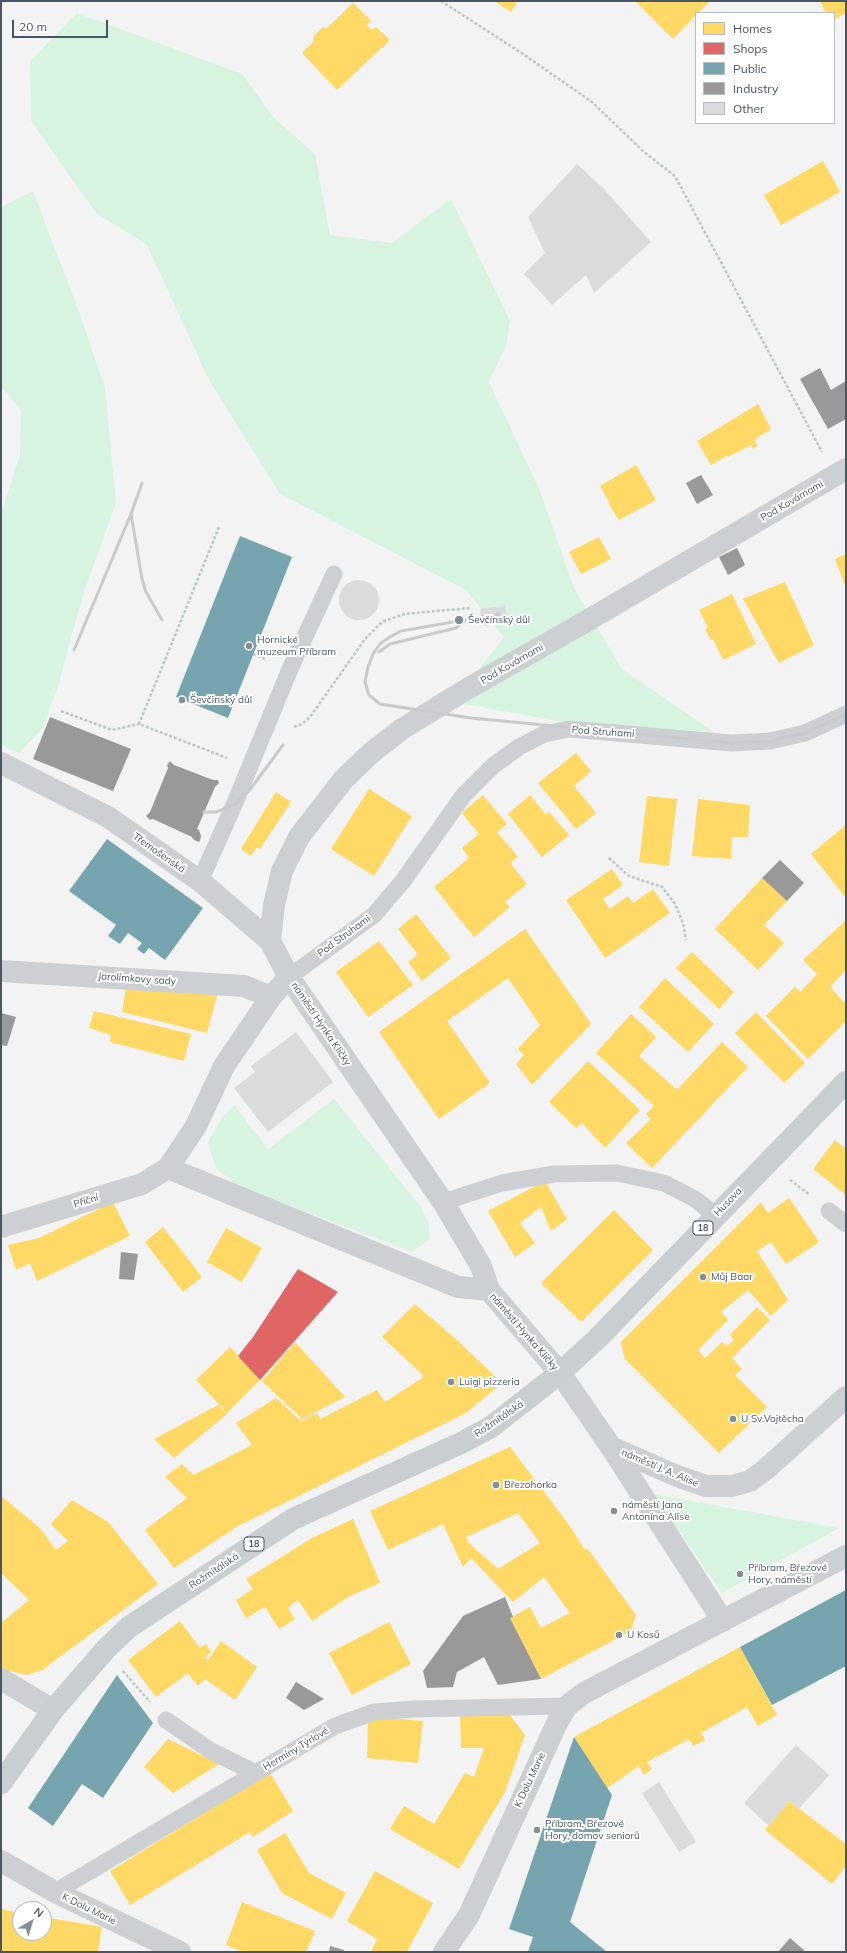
<!DOCTYPE html>
<meta charset="utf-8">
<style>
body{margin:0}
#map{position:relative;width:847px;height:1953px;overflow:hidden;background:#f4f3f3;font-family:Mulish,sans-serif}
canvas{display:block}
.frame{position:absolute;inset:0;border:2px solid #485763;pointer-events:none}
.legend{position:absolute;left:695px;top:12px;width:140px;height:112px;box-sizing:border-box;background:#fff;border:1px solid #b6bcc1;margin:0;padding:5px 7px;list-style:none;font-size:12px;color:#485763}
.legend li{display:flex;align-items:center;gap:8px;height:20px}
.legend b{width:20px;border:1px solid #b6bcc1}
.north{position:absolute;left:12px;top:1901px;width:40px;height:40px;box-sizing:border-box;background:#fff;border:1px solid #b6bcc1;border-radius:50%;rotate:38deg;font-size:11px;font-weight:700;line-height:16px;text-align:center;color:#485763}
.north::after{content:'';display:block;margin:auto;width:14px;height:18px;background:#848e95;clip-path:polygon(50% 0,100% 100%,50% 72%,0 100%)}
.scale{position:absolute;left:12px;top:20px;width:96px;height:18px;box-sizing:border-box;border:2px solid #485763;border-top:0;padding-left:5px;font-size:12px;line-height:14px;white-space:nowrap;color:#485763;-webkit-text-stroke:3px #fff;paint-order:stroke}
</style>
<div id="map">
<canvas width="847" height="1953"></canvas>
<div class="frame"></div>
<ul class="legend">
<li><b style="height:11px;background:#ffd966"></b>Homes</li>
<li><b style="height:11px;background:#e06666"></b>Shops</li>
<li><b style="height:11px;background:#76a5af"></b>Public</li>
<li><b style="height:11px;background:#999"></b>Industry</li>
<li><b style="height:11px;background:#dadbdc"></b>Other</li>
</ul>
<div class="north">N</div>
<div class="scale">20 m</div>
</div>
<script>
const g = document.querySelector('canvas').getContext('2d');
g.lineJoin = 'round';
function paint(path, color) {
  g.fillStyle = color;
  g.fill(path, 'evenodd');
}
function shape(rows) {
  const path = new Path2D();
  for (const r of rows) {
    if (r.length === 3) {
      path.moveTo(r[0] + r[2], r[1]);
      path.arc(r[0], r[1], r[2], 0, 2 * Math.PI);
      continue;
    }
    path.moveTo(r[0], r[1]);
    for (let i = 2; i < r.length; i += 2) path.lineTo(r[i], r[i + 1]);
  }
  return path;
}
function trace(path, color, width, dash) {
  g.strokeStyle = color;
  g.lineWidth = width;
  g.lineCap = dash ? 'butt' : 'round';
  g.setLineDash(dash || []);
  g.stroke(path);
}
function label(font, color, halo, rows, align = 'center') {
  g.font = font + ' Mulish,sans-serif';
  g.lineWidth = 4;
  g.setLineDash([]);
  g.textBaseline = 'middle';
  g.strokeStyle = halo;
  g.fillStyle = color;
  for (const [text, x, y, turn = 0] of rows) {
    g.save();
    g.translate(x, y);
    g.rotate((+turn || 0) * Math.PI / 180);
    g.textAlign = isNaN(turn) ? turn : align;
    if (halo) g.strokeText(text, 0, 0);
    g.fillText(text, 0, 0);
    g.restore();
  }
}
paint(shape([
 [77,13,242,74,275,119,315,154,330,235,392,243,451,199,510,321,506,346,489,382,540,491,574,588,622,669,714,732,563,722,454,702,504,637,466,590,280,494,209,380,147,245,96,213,31,121,30,61],
 [33,191,81,317,105,388,116,503,82,598,59,683,43,728,19,753,1,745,1,513,20,455,21,410,1,386,1,207],
 [334,1099,420,1206,429,1223,430,1239,412,1252,238,1186,216,1168,208,1143,222,1117,234,1105,268,1149],
 [653,1494,839,1528,722,1593]
]), '#d6f4e0');
paint(shape([
 [494,1,518,1,511,12],
 [635,1,710,1,698,13,696,13,696,15,673,39],
 [822,1,846,1,846,13,834,20,834,13,826,13,820,2],
 [353,3,371,21,367,25,372,30,376,27,390,40,337,90,302,53,313,42,314,36,322,28,328,27],
 [823,161,840,192,781,225,764,195],
 [758,404,771,429,754,440,758,445,753,449,751,445,728,457,728,455,711,465,697,441],
 [636,465,656,500,619,520,609,505,610,504,600,486],
 [599,537,611,559,581,574,569,552],
 [846,554,846,588,835,559],
 [785,582,814,645,779,663,743,599],
 [732,594,756,644,723,660,713,639,711,640,705,629,708,628,699,610],
 [576,753,591,771,574,786,596,813,576,829,538,783],
 [369,789,412,816,374,876,331,849],
 [276,792,291,802,260,849,257,847,251,856,241,849],
 [483,795,507,824,497,832,518,857,510,863,527,884,505,902,510,907,474,937,434,887,469,858,462,848,479,834,462,813],
 [530,795,546,815,549,812,569,835,542,857,508,814],
 [647,796,677,799,669,866,639,862],
 [698,799,750,805,748,837,732,837,731,859,692,856],
 [846,825,846,898,811,854],
 [612,869,623,885,603,899,610,909,628,896,633,903,653,889,670,913,605,958,566,900],
 [762,878,787,901,764,925,784,943,758,970,715,929],
 [416,914,451,958,422,981,408,962,418,955,398,929],
 [846,920,846,970,830,987,846,1004,846,1021,808,1059,766,1016,795,987,800,992,817,974,803,960],
 [525,929,591,1024,532,1085,516,1064,524,1055,518,1049,540,1025,508,978,447,1021,490,1083,439,1119,379,1032],
 [379,941,413,985,368,1017,336,972],
 [692,952,734,992,719,1009,676,968],
 [665,978,714,1024,688,1052,639,1007],
 [126,988,218,992,207,1033,122,1012],
 [94,1011,191,1034,184,1061,110,1042,111,1035,89,1028],
 [756,1012,805,1063,784,1083,735,1033],
 [631,1014,656,1037,639,1056,677,1090,722,1042,748,1067,652,1168,626,1143,651,1119,646,1114,654,1106,596,1053],
 [588,1061,640,1110,605,1148,582,1123,576,1128,549,1102],
 [835,1140,846,1149,846,1195,813,1169],
 [545,1181,567,1219,551,1231,541,1207,520,1223,535,1243,515,1257,488,1211],
 [789,1198,819,1242,786,1264,771,1242,757,1251,788,1300,771,1316,748,1290,721,1312,728,1320,698,1350,705,1358,722,1342,727,1346,734,1340,730,1335,757,1307,770,1320,732,1358,742,1369,735,1375,767,1407,719,1453,625,1359,621,1342,761,1202,768,1213],
 [113,1202,130,1236,37,1281,30,1263,16,1270,8,1245,39,1238],
 [614,1210,653,1250,581,1322,541,1283],
 [163,1227,202,1277,183,1292,145,1242],
 [226,1228,262,1248,242,1282,207,1262],
 [415,1304,458,1341,502,1383,466,1413,238,1526,174,1568,145,1530,187,1498,165,1477,182,1464,193,1475,252,1445,236,1423,276,1398,301,1421,317,1413,320,1419,377,1390,385,1402,422,1378,423,1375,382,1337],
 [295,1342,345,1397,302,1419,262,1381],
 [230,1347,260,1380,227,1413,196,1380],
 [218,1405,227,1413,226,1415,174,1458,154,1439],
 [510,1447,569,1525,585,1550,587,1548,636,1615,631,1631,541,1679,510,1618,530,1607,541,1628,570,1613,544,1577,513,1602,471,1558,463,1567,443,1524,388,1550,370,1511],
 [518,1513,540,1543,498,1569,469,1543,466,1537],
 [1,1496,40,1528,56,1550,68,1541,51,1524,72,1500,108,1522,158,1584,42,1670,27,1675,1,1669,1,1623,29,1600,1,1573],
 [353,1519,380,1583,350,1596,312,1621,298,1600,288,1608,295,1619,279,1629,265,1607,246,1618,236,1600,253,1589,246,1579,312,1538],
 [180,1621,200,1648,206,1644,211,1652,205,1657,208,1660,221,1641,257,1667,235,1700,205,1679,198,1686,188,1673,156,1697,128,1660],
 [389,1622,411,1664,352,1695,329,1653],
 [740,1647,777,1715,758,1726,747,1707,701,1733,705,1740,693,1746,689,1739,647,1762,652,1769,644,1775,639,1766,607,1788,574,1737],
 [508,1713,525,1735,505,1792,459,1869,390,1829,404,1806,434,1824,465,1773,474,1777,484,1748,461,1748,460,1714],
 [368,1716,423,1721,418,1763,367,1758],
 [168,1739,219,1764,173,1793,144,1767],
 [270,1773,293,1811,253,1837,250,1832,130,1905,110,1871],
 [789,1801,846,1844,846,1866,832,1884,765,1830],
 [285,1833,309,1873,346,1893,332,1919,282,1893,257,1850],
 [375,1871,433,1903,407,1952,371,1952,377,1939,347,1921],
 [242,1902,315,1931,306,1952,243,1952,226,1945],
 [1,1909,20,1913,20,1933,44,1933,44,1917,102,1927,98,1952,1,1952]
]), '#ffd966');
paint(shape([
 [298,1269,338,1292,260,1380,238,1356,253,1337]
]), '#e06666');
paint(shape([
 [240,536,292,557,228,718,176,697],
 [107,839,203,908,165,960,149,948,144,954,137,949,142,943,128,933,120,944,108,936,116,925,69,891],
 [846,1590,846,1666,772,1705,740,1647],
 [117,1675,153,1723,103,1798,82,1784,53,1826,28,1808],
 [574,1737,612,1795,570,1922,607,1952,528,1952,533,1937,509,1929]
]), '#76a5af');
paint(shape([
 [820,368,831,390,846,381,846,419,828,429,800,379],
 [701,475,713,495,697,504,686,483],
 [737,548,745,565,728,575,719,557],
 [50,717,131,749,113,791,33,759],
 [170,761,174,765,213,780,218,780,219,783,215,787,197,829,199,830,201,836,200,841,198,842,193,839,192,837,153,819,150,820,146,816,150,812,168,768,167,765],
 [780,860,804,883,787,901,762,878],
 [1,1013,16,1017,7,1046,1,1045],
 [121,1252,138,1254,134,1280,119,1279],
 [505,1597,513,1617,510,1618,541,1679,498,1685,484,1657,457,1672,453,1687,427,1688,423,1671,463,1616],
 [296,1682,324,1699,304,1710,286,1698],
 [790,1938,806,1952,778,1952],
 [330,1946,344,1950,344,1952,329,1952]
]), '#999');
paint(shape([
 [577,164,604,189,651,242,594,293,586,275,552,305,524,274,545,253,528,217],
 [359,600,20],
 [505,606,507,623,482,626,480,609],
 [296,1032,333,1082,268,1132,234,1088,255,1072,251,1066],
 [796,1745,829,1775,799,1809,789,1801,769,1826,744,1803],
 [659,1782,696,1842,679,1852,642,1793]
]), '#dadbdc');
trace(shape([
 [441,1,523,54,592,102,644,152,675,176,822,452],
 [219,527,139,724,227,758],
 [253,654,267,660],
 [61,711,112,730,139,724],
 [294,727,302,724,310,717,365,639,382,622,404,614,470,608],
 [609,858,629,876,662,887,675,904,683,923,686,940],
 [790,1180,810,1195],
 [123,1671,150,1702]
]), '#bac8c3', 2.5, [3, 2]);
trace(shape([
 [200,881,234,805,290,669,334,574],
 [289,977,374,915,403,881,463,796,494,765,519,747,544,734,569,729,732,743,770,741,805,733,846,714],
 [443,1202,502,1183,554,1174,617,1173,664,1183,695,1199,715,1215],
 [829,1211,846,1224],
 [166,1720,211,1751,256,1773],
 [55,1892,335,1726,374,1712,415,1709,567,1706]
]), '#cdd0d2', 17);
trace(shape([
 [1,763,108,817,200,881,270,941,289,977,443,1202,481,1266,489,1290,560,1373,611,1447,723,1621],
 [270,941,274,905,282,871,299,837,343,780,371,753,402,729,467,689,585,622,846,469],
 [1,971,244,986,271,997],
 [168,1168,458,1287,489,1290],
 [1,1227,142,1184,168,1168,196,1126,224,1066,271,997,289,977],
 [611,1447,677,1476,706,1486,732,1486,750,1481,765,1470,846,1397],
 [1,1679,53,1710],
 [1,1861,55,1892,180,1952],
 [444,1952,469,1915,557,1723,567,1706,584,1693,846,1556]
]), '#cdd0d2', 22);
trace(shape([
 [1,1783,53,1710,106,1649,129,1627,293,1519,461,1443,491,1427,560,1373,597,1339,846,1082]
]), '#c9ced1', 22);
trace(shape([
 [131,514,142,579,146,592,162,620],
 [499,614,401,631,390,637,380,644,373,654,368,667,365,682,369,695,380,704,471,718,732,743,770,741,805,733,846,714],
 [74,650,131,514,142,483],
 [379,652,390,644,456,628,467,619],
 [204,812,216,812,234,805,249,791,283,745]
]), '#c8cacc', 3);
for (const [x, y, r, color] of [
 [459,620,5,"#848e95"],
 [249,646,4,"#848e95"],
 [182,700,4,"#848e95"],
 [703,1277,4,"#848e95"],
 [451,1382,4,"#848e95"],
 [733,1419,4,"#848e95"],
 [496,1485,4,"#848e95"],
 [614,1511,4,"#848e95"],
 [740,1574,4,"#848e95"],
 [619,1635,4,"#848e95"],
 [537,1830,4,"#848e95"]
]) {
  const dot = new Path2D();
  dot.arc(x, y, r, 0, 2 * Math.PI);
  g.fillStyle = color;
  g.fill(dot);
  trace(dot, '#fff', 1.5);
}
for (const [x, y, w] of [
 [703,1228,20],
 [254,1544,20]
]) {
  const box = new Path2D();
  box.roundRect(x - w / 2, y - 7, w, 14, 3);
  g.fillStyle = '#fff';
  g.fill(box);
  trace(box, '#485763', 1);
}
label('bold 9px', '#485763', null, [
 ["18",703,1228],
 ["18",254,1544]
]);
label('10px', '#485763', '#fff', [
 ["Pod Kovárnami",792,501,-30],
 ["Pod Kovárnami",512,664,-30],
 ["Pod Struhami",603,732,4],
 ["Třemošenská",159,853,35],
 ["Pod Struhami",344,936,-36],
 ["Jarolímkovy sady",137,979,4],
 ["náměstí Hynka Kličky",321,1024,56],
 ["Příční",86,1201,-17],
 ["Husova",728,1202,-46],
 ["náměstí Hynka Kličky",524,1332,49],
 ["Rožmitálská",499,1419,-34],
 ["náměstí J. A. Alise",660,1468,23],
 ["Rožmitálská",214,1571,-33],
 ["Hermíny Týrlové",296,1749,-31],
 ["K Dolu Marie",530,1780,-65],
 ["K Dolu Marie",89,1909,26]
]);
label('10px', '#485763', '#fff', [
 ["Ševčínský důl",468,620],
 ["Hornické",257,640],
 ["muzeum Příbram",257,652],
 ["Ševčinský důl",190,700],
 ["Můj Baar",711,1277],
 ["Luigi pizzeria",459,1382],
 ["U Sv.Vojtěcha",741,1419],
 ["Březohorka",504,1485],
 ["náměstí Jana",622,1505],
 ["Antonína Alise",622,1517],
 ["Příbram, Březové",748,1568],
 ["Hory, náměstí",748,1580],
 ["U Kosů",627,1635],
 ["Příbram, Březové",545,1824],
 ["Hory, domov seniorů",545,1836]
], 'left');
</script>
